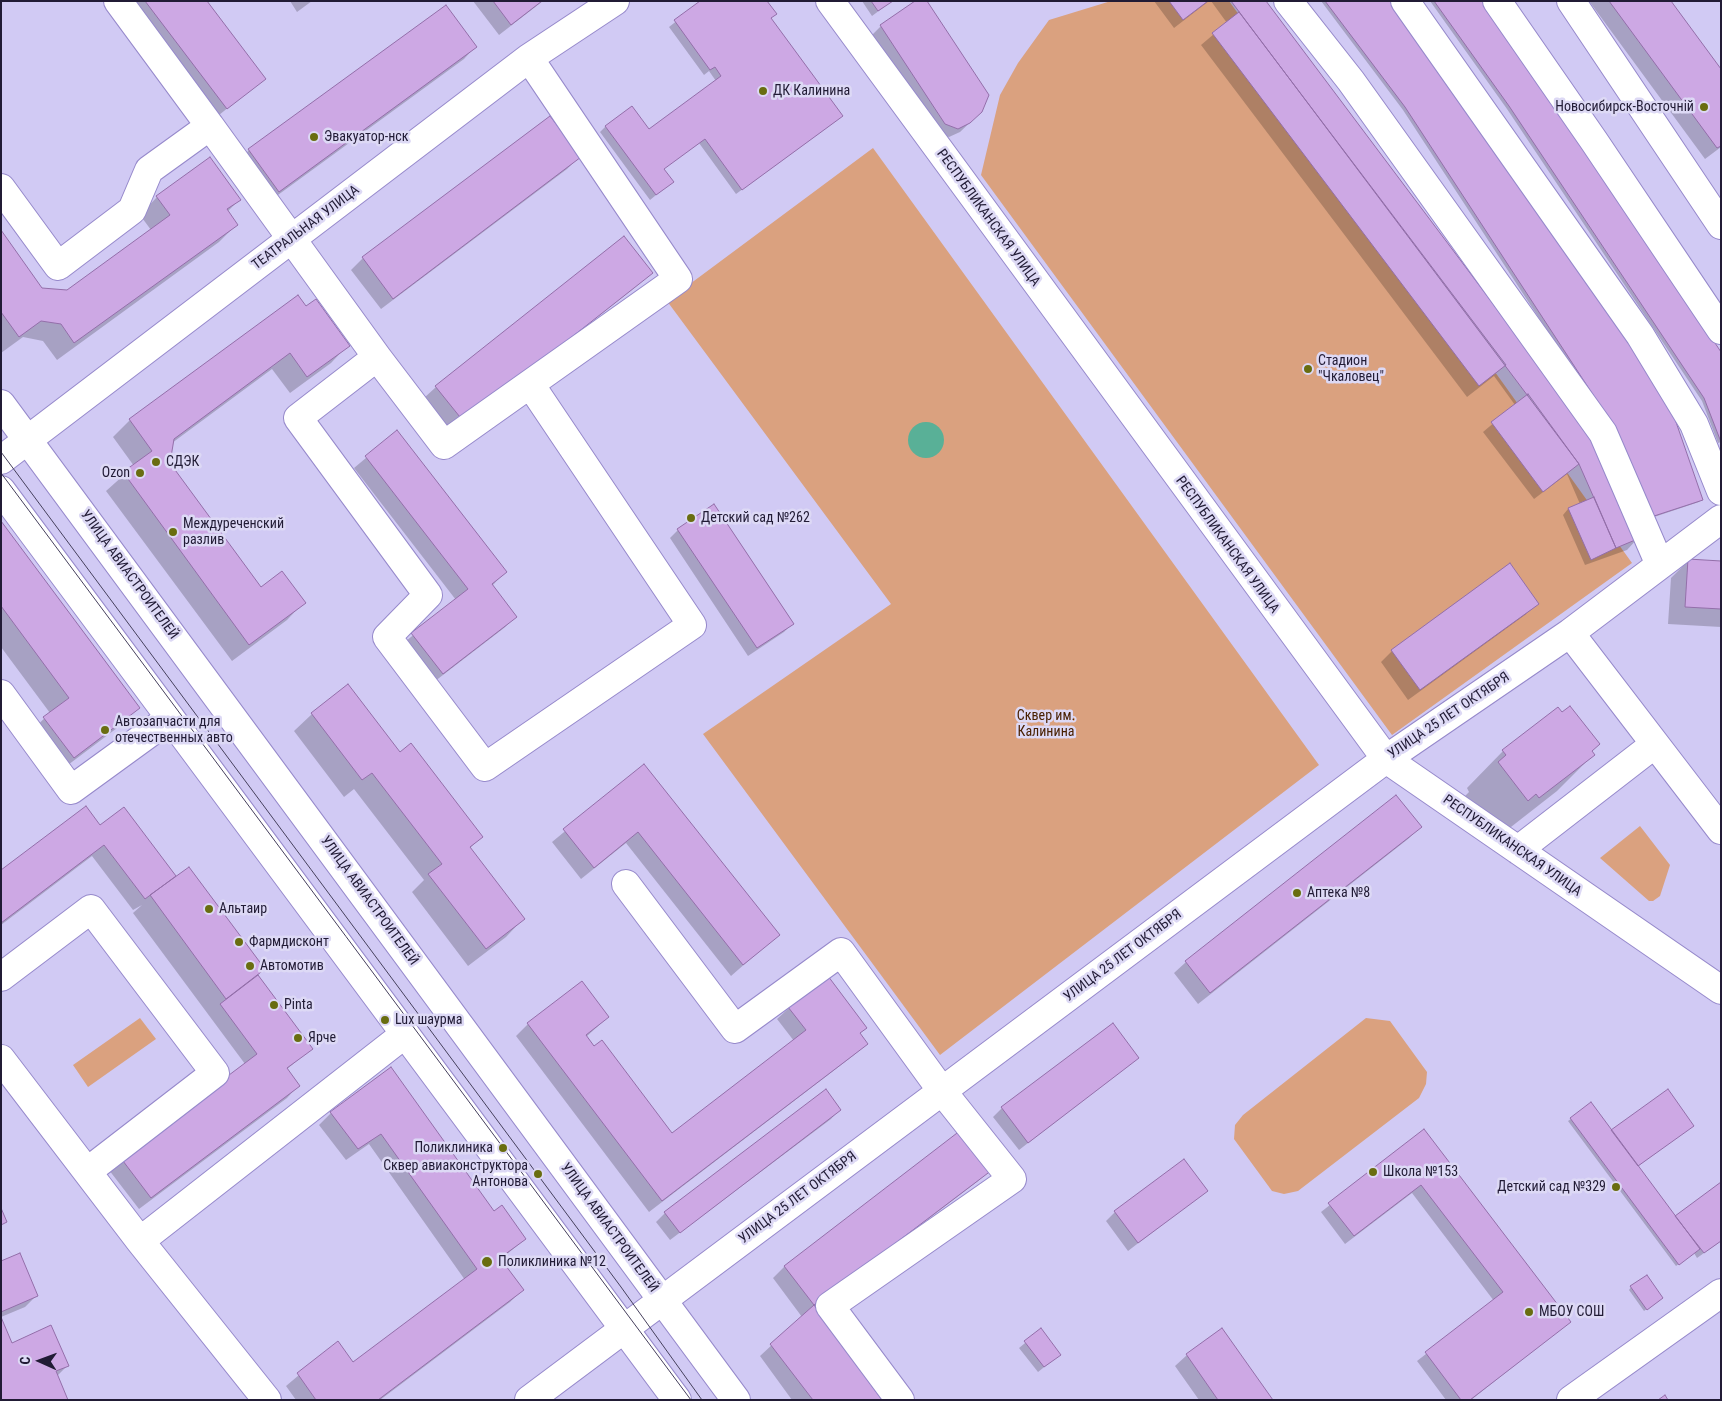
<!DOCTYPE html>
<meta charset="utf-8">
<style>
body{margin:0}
#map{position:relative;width:1722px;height:1401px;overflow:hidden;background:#d1caf4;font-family:"Roboto Condensed",sans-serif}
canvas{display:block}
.frame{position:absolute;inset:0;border:2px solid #211b35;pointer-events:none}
.north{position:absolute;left:15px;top:1336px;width:50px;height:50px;-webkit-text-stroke:4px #ddd9f5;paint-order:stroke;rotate:272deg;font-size:14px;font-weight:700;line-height:20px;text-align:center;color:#211b35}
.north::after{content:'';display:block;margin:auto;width:18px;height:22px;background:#211b35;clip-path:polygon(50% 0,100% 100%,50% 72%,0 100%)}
</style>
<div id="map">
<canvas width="1722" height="1401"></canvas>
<div class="frame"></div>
<div class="north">С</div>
</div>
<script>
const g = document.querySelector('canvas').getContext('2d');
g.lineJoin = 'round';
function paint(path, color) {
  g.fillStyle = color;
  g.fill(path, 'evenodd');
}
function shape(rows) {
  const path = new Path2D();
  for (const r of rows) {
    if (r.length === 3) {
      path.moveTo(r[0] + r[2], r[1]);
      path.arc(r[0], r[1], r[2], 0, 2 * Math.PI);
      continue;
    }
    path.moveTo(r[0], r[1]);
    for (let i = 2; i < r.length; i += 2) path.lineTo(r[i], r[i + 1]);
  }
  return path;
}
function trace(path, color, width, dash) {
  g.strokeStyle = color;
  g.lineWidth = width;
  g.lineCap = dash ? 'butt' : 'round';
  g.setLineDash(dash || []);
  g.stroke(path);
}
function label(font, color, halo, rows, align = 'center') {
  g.font = font + ' "Roboto Condensed",sans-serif';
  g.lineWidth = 5;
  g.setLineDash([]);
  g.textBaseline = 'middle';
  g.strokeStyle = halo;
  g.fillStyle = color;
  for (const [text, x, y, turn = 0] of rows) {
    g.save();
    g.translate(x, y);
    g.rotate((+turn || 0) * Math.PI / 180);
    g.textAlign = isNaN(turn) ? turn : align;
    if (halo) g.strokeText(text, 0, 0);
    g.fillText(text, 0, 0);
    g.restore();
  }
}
paint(shape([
 [1111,1,1229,1,1632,563,1392,735,981,175,1000,95,1018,63,1049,20],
 [873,148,1319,765,940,1055,703,734,891,604,667,301],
 [1640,826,1670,865,1660,896,1653,901,1649,901,1600,858],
 [140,1018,156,1039,88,1087,73,1065],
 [1366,1018,1390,1021,1427,1072,1426,1084,1419,1098,1298,1191,1284,1194,1272,1191,1234,1139,1235,1125,1243,1115]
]), '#daa17f');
paint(shape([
 [926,440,18]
]), '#59b097');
paint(shape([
 [125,1,205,1,264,79,214,119],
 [290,1,312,1,297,12],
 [473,1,543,1,499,35],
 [702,1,770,18,836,121,736,194,699,143,663,169,672,182,650,200,600,132,606,126,649,131,716,81,709,71,704,75,669,27],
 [862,1,892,1,872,16],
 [1154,1,1209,1,1174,28],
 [1211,1,1264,1,1638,538,1627,550,1585,565,1563,515,1568,509,1580,504,1567,474,1534,499,1483,432,1515,405,1494,376,1467,397,1201,45,1227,23],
 [1321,1,1394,1,1701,500,1699,502,1645,520,1616,436,1403,110],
 [1430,1,1484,1,1721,355,1721,442,1718,443,1702,401,1507,109],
 [1589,1,1669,1,1721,71,1721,147,1705,159],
 [881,26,981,112,960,132,949,137,936,133,872,35],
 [475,47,464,59,267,203,238,162,249,150],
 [549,118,579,157,567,169,381,309,351,270,363,258],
 [157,197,239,200,227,212,236,225,219,242,57,360,43,341,23,337,1,353,1,233,42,289,67,291,151,230,140,215],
 [624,238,651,273,639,284,451,433,424,398,436,387],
 [306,308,348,345,331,363,290,393,272,369,172,443,168,463,260,589,304,602,287,620,232,661,106,491,134,466,113,437,130,420],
 [397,432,505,572,492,586,515,617,504,628,430,685,400,646,456,600,354,468],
 [1,523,138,708,121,725,56,774,27,735,50,713,1,647],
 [678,530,792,624,784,632,748,656,670,538],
 [1688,561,1721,562,1721,627,1668,624,1671,578],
 [1537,603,1525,615,1408,700,1381,662,1392,651],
 [348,686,400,753,481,837,469,849,523,919,506,937,468,966,412,892,424,880,354,789,344,797,294,731,312,714],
 [1503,751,1591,752,1593,755,1557,791,1502,834,1462,799,1469,792,1467,788],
 [644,766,778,935,731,976,626,843,581,879,552,842],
 [100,827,168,882,256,976,311,1049,286,1070,298,1086,287,1098,139,1209,109,1170,245,1064,133,913,142,905,133,910,92,856,1,925,1,872],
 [1420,827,1408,839,1198,1004,1174,973,1186,962],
 [582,983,608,1017,586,1037,672,1134,794,1041,777,1019,789,1008,866,1028,859,1034,866,1044,854,1055,649,1212,516,1036,528,1024],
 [1138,1058,1019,1150,993,1117,1002,1108],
 [390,1068,494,1213,525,1239,500,1260,522,1290,510,1302,380,1400,296,1400,286,1386,337,1343,353,1364,465,1280,369,1144,346,1160,319,1125,331,1113],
 [825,1091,839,1110,831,1119,670,1240,656,1222,665,1213],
 [1571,1119,1611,1131,1686,1131,1637,1167,1675,1218,1721,1241,1697,1258,1694,1253,1676,1266,1568,1121],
 [1424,1131,1569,1322,1471,1400,1446,1400,1417,1361,1494,1301,1412,1193,1345,1244,1321,1212],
 [961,1132,990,1170,978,1181,813,1307,880,1400,792,1400,760,1356,802,1317,773,1278,784,1267],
 [1206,1191,1128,1251,1106,1221,1115,1212],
 [1,1262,37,1295,25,1307,1,1317],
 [1631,1287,1659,1300,1644,1311,1629,1290],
 [1041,1330,1053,1360,1038,1372,1019,1348],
 [11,1344,67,1366,57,1376],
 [1187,1355,1272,1400,1199,1400,1175,1366]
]), '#0003');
const building = shape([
 [145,1,207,1,266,79,227,109,145,1],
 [493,1,542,1,511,25,493,1],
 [700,1,767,1,777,14,771,18,843,116,742,190,705,139,664,169,674,182,656,195,605,126,632,106,649,129,721,76,715,67,710,70,674,20,700,1],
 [871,1,893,1,878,11,871,1],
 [915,1,927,1,989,95,982,112,970,123,958,129,945,124,880,25,915,1],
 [1169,1,1208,1,1183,20,1169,1],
 [1231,1,1266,1,1599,445,1640,538,1616,548,1579,464,1231,1],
 [1325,1,1396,1,1668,399,1703,500,1648,518,1618,433,1405,107,1325,1],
 [1434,1,1486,1,1546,88,1721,352,1721,442,1704,398,1509,106,1434,1],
 [1609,1,1671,1,1721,69,1721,146,1717,148,1609,1],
 [446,5,477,47,279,192,248,149,446,5],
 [1239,12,1506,365,1479,386,1212,33,1239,12],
 [550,116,581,157,393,299,362,257,550,116],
 [210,157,241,200,227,209,238,225,74,343,61,324,41,321,19,337,1,312,1,230,42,288,67,290,170,215,156,196,210,157],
 [624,236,653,273,464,422,435,386,624,236],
 [298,295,306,306,316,299,350,346,307,377,290,353,174,439,170,463,261,587,282,571,306,603,249,645,123,472,152,451,129,419,298,295],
 [1528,394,1579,464,1543,492,1491,422,1528,394],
 [397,430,507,572,492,584,517,617,443,674,411,633,468,589,365,456,397,430],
 [1594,497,1616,548,1591,560,1568,508,1594,497],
 [714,504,794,624,757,648,677,529,714,504],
 [1,521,140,708,74,758,43,717,69,698,1,606,1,521],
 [1688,559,1721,561,1721,609,1685,607,1688,559],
 [1510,563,1539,604,1420,690,1391,650,1510,563],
 [348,684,400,752,411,743,483,837,470,847,525,919,486,949,428,874,442,864,372,773,362,780,311,713,348,684],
 [1570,706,1600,744,1592,751,1595,755,1539,798,1536,794,1528,801,1498,762,1506,755,1502,750,1558,707,1562,712,1570,706],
 [644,764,780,935,743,965,638,832,594,868,563,829,644,764],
 [1396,795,1422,827,1210,993,1185,961,1396,795],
 [86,806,100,825,124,807,176,876,145,899,104,845,1,923,1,870,86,806],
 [189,867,265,969,226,999,150,895,189,867],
 [258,975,313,1049,287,1068,300,1086,151,1198,120,1157,257,1054,220,1004,258,975],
 [828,976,867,1028,860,1033,868,1044,662,1201,527,1023,582,981,609,1017,586,1035,594,1046,602,1040,672,1133,806,1030,788,1007,828,976],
 [1113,1023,1139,1058,1028,1143,1001,1107,1113,1023],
 [391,1067,494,1211,502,1205,526,1239,500,1258,524,1290,378,1400,316,1400,297,1373,338,1341,353,1362,477,1269,381,1134,358,1149,330,1112,391,1067],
 [826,1089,841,1110,680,1233,664,1212,826,1089],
 [1668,1089,1694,1126,1638,1166,1611,1130,1668,1089],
 [1591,1102,1700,1249,1679,1265,1570,1118,1591,1102],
 [1424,1129,1571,1322,1470,1400,1461,1400,1425,1352,1503,1292,1421,1185,1354,1236,1328,1203,1424,1129],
 [961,1130,992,1170,814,1305,784,1266,961,1130],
 [1184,1159,1208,1191,1138,1243,1114,1211,1184,1159],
 [1721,1182,1721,1241,1704,1253,1675,1216,1721,1182],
 [1,1208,7,1222,1,1225,1,1208],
 [20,1253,38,1296,1,1312,1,1261,20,1253],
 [1647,1275,1663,1298,1647,1310,1630,1286,1647,1275],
 [814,1305,882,1400,813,1400,770,1344,814,1305],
 [1,1317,12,1343,51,1325,69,1366,56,1371,68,1400,1,1400,1,1317],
 [1041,1328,1061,1355,1044,1367,1024,1341,1041,1328],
 [1222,1328,1273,1400,1218,1400,1186,1354,1222,1328],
 [1665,1395,1668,1400,1658,1400,1665,1395]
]);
paint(building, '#cda8e4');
trace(building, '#936ea9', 1);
const minor = shape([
 [118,1,210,126],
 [830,1,1386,759,1721,990],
 [1288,1,1351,81,1603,433,1660,565],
 [1405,1,1640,335,1694,424,1721,491],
 [1497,1,1594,141,1721,330],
 [1571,1,1721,225],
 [1,188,58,266,132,210,149,170,210,126,377,357,298,418,428,595,387,637,485,767,692,625,530,384],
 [377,357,444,445,678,279,529,58],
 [1,460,529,58,615,1],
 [1570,633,1721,830],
 [1,694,71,790,170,718],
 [1518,850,1655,744],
 [626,884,735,1029,841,952,942,1091,1012,1179,830,1306,900,1400],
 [1,977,91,909,215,1073,88,1171],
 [1,1059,140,1241,267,1400],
 [140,1241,405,1034],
 [529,1400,1386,759,1570,633,1721,519],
 [1571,1400,1721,1293]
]);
const major = shape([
 [1,404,736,1400],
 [1,490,677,1400]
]);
trace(minor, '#9689cb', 30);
trace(major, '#9689cb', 30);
trace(minor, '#fff', 28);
trace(major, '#fff', 28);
trace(shape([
 [1,452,621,1287,702,1400],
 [1,473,691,1400]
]), '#46405d', 1);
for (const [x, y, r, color] of [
 [763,91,5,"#696d10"],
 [1704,107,5,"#696d10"],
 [314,137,5,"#696d10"],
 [1308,369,5,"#696d10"],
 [156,462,5,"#696d10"],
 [140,473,5,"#696d10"],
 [691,518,5,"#696d10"],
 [173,532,5,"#696d10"],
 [105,730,5,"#696d10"],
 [1297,893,5,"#696d10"],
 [209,909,5,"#696d10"],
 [239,942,5,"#696d10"],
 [250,966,5,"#696d10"],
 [274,1005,5,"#696d10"],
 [385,1020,5,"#696d10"],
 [298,1038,5,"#696d10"],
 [503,1148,5,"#696d10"],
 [1373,1172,5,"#696d10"],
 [538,1174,5,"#696d10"],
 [1616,1187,5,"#696d10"],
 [487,1262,6,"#696d10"],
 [1529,1312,5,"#696d10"]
]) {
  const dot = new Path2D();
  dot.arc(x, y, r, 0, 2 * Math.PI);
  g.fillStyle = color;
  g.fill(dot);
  trace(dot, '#ddd9f5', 2);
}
label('14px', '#211b35', '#ddd9f5', [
 ["ДК Калинина",773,91],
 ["Новосибирск-Восточній",1694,107,"right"],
 ["Эвакуатор-нск",324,137],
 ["Стадион",1318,361],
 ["\"Чкаловец\"",1318,377],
 ["СДЭК",166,462],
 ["Ozon",130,473,"right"],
 ["Детский сад №262",701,518],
 ["Междуреченский",183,524],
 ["разлив",183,540],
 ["Автозапчасти для",115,722],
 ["отечественных авто",115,738],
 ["Аптека №8",1307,893],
 ["Альтаир",219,909],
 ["Фармдисконт",249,942],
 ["Автомотив",260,966],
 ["Pinta",284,1005],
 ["Lux шаурма",395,1020],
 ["Ярче",308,1038],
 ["Поликлиника",493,1148,"right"],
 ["Сквер авиаконструктора",528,1166,"right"],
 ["Антонова",528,1182,"right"],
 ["Школа №153",1383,1172],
 ["Детский сад №329",1606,1187,"right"],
 ["Поликлиника №12",498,1262],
 ["МБОУ СОШ",1539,1312]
], 'left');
label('14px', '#211b35', '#ddd9f5', [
 ["РЕСПУБЛИКАНСКАЯ УЛИЦА",988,218,54],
 ["ТЕАТРАЛЬНАЯ УЛИЦА",306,228,-37],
 ["РЕСПУБЛИКАНСКАЯ УЛИЦА",1227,545,54],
 ["УЛИЦА АВИАСТРОИТЕЛЕЙ",129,575,54],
 ["УЛИЦА 25 ЛЕТ ОКТЯБРЯ",1449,716,-34],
 ["РЕСПУБЛИКАНСКАЯ УЛИЦА",1512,846,35],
 ["УЛИЦА АВИАСТРОИТЕЛЕЙ",369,901,54],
 ["УЛИЦА 25 ЛЕТ ОКТЯБРЯ",1123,956,-37],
 ["УЛИЦА 25 ЛЕТ ОКТЯБРЯ",798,1198,-37],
 ["УЛИЦА АВИАСТРОИТЕЛЕЙ",609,1228,54]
]);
label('14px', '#482001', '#ddd9f5', [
 ["Сквер им.",1046,716],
 ["Калинина",1046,732]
]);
</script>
